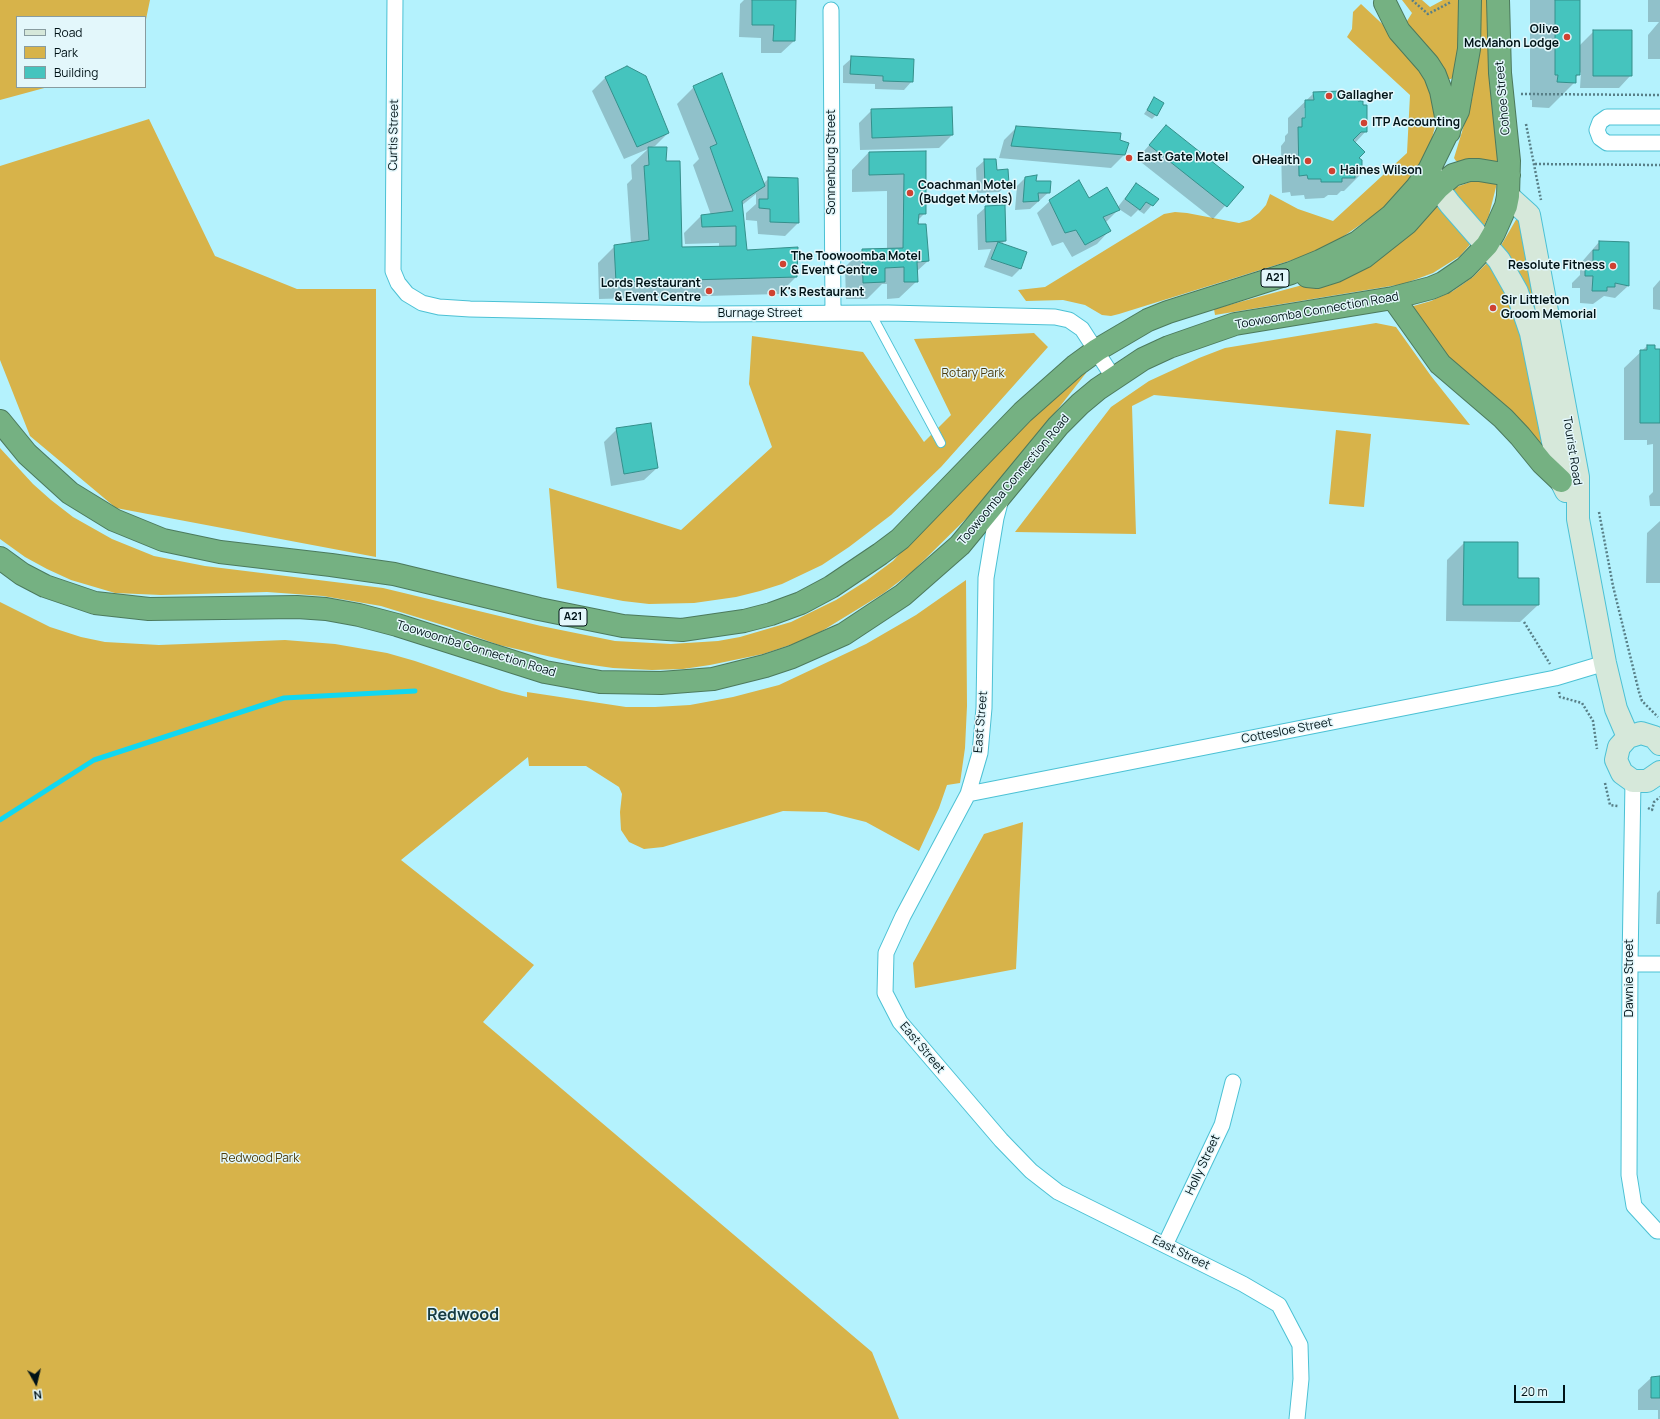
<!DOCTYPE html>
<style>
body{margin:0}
#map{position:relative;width:1660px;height:1419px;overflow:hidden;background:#b4f2fd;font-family:Manrope,sans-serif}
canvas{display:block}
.legend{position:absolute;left:16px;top:16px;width:130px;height:72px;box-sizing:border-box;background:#e3f7fb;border:1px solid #889ca0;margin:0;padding:5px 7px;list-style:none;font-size:12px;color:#001317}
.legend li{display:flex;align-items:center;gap:8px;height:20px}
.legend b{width:20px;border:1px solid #889ca0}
.north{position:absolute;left:16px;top:1363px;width:40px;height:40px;-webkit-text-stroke:3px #e3f7fb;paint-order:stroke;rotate:172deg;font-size:11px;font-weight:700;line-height:16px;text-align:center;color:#001317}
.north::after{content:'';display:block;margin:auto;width:14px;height:18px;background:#001317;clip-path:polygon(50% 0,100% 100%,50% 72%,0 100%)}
.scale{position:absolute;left:1514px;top:1385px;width:51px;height:18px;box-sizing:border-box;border:2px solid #001317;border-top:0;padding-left:5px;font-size:12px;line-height:14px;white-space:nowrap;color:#001317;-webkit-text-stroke:3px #e3f7fb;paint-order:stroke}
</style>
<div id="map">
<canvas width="1660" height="1419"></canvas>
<ul class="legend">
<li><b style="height:5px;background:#d6e8da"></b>Road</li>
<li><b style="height:11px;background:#d7b34a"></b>Park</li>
<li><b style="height:11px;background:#45c4be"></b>Building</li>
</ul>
<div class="north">N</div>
<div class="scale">20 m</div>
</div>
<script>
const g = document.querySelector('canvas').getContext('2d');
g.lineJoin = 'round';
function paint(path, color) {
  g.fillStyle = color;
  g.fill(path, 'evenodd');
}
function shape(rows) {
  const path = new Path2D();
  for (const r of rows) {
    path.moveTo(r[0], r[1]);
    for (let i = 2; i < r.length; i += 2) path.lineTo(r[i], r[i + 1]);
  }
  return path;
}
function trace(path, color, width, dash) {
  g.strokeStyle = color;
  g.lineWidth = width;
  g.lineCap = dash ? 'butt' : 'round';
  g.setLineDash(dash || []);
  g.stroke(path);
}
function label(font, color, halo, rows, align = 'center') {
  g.font = font + ' Manrope,sans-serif';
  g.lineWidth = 3;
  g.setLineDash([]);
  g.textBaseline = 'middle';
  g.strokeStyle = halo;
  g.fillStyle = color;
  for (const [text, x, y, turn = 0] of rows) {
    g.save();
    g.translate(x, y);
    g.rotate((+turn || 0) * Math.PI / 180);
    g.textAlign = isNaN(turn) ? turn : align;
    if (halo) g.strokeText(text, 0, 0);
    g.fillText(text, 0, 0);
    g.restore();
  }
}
paint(shape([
 [0,0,150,0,145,24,145,17,17,17,17,87,48,87,0,100],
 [1402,0,1422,0,1430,7,1443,0,1461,0,1457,59,1453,77,1451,79,1447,79,1407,26,1407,21,1412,13],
 [1480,0,1487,0,1492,101,1498,164,1456,161,1454,158,1472,99,1475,79],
 [1361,4,1393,34,1428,76,1437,119,1431,142,1418,167,1407,182,1380,211,1341,238,1305,256,1119,314,1111,316,1102,315,1085,305,1063,300,1026,301,1018,290,1045,287,1164,214,1175,212,1187,213,1239,223,1250,220,1259,213,1266,205,1270,194,1298,209,1333,221,1407,153,1410,95,1347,37,1352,29,1353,12],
 [149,119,215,256,297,289,376,289,376,557,116,508,30,436,0,360,0,166],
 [1476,180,1497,183,1489,215,1483,228,1451,189],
 [1436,201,1473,241,1460,256,1433,273,1403,284,1215,315,1214,309,1332,277],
 [1517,218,1519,219,1534,301,1531,300,1499,249],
 [1489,261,1517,313,1545,451,1460,373,1410,307,1431,301,1453,291,1473,277],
 [1376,323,1396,327,1431,376,1470,425,1154,395,1132,406,1136,534,1015,532,1111,407,1149,381,1199,358,1225,348],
 [1034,333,1048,347,941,467,891,515,849,547,822,565,782,584,760,591,736,597,694,603,649,604,623,601,557,588,549,488,681,530,772,447,749,384,752,336,863,352,924,442,951,415,914,339],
 [1081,370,1086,373,1012,468,984,501,913,571,884,593,817,634,799,642,763,654,710,665,683,669,652,670,613,668,578,663,499,645,449,627,381,606,323,596,267,592,161,595,115,593,71,580,47,569,25,557,0,539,0,448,33,484,51,500,73,517,112,539,154,556,205,566,383,588,541,626,615,641,671,644,718,641,740,637,791,622,836,600,866,581,893,561,932,518],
 [1336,430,1371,434,1364,507,1329,504],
 [966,580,967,706,965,748,960,783,947,785,939,808,919,851,866,822,826,812,783,811,663,847,644,849,629,842,621,830,620,812,622,794,619,787,586,766,529,766,528,757,401,860,534,965,483,1022,872,1352,899,1419,0,1419,0,602,50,627,81,637,105,642,159,645,285,640,335,644,387,653,415,661,502,691,527,697,527,692,626,707,655,707,690,705,733,697,779,685,866,644,916,615],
 [1023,822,1016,969,915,988,913,963,984,834]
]), '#d7b34a');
paint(shape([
 [744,0,795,0,794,41,781,53,761,53,761,38,739,37,740,4],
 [1530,0,1579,0,1579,46,1594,31,1631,75,1619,88,1580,88,1581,72,1575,78,1575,82,1549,108,1532,107,1532,100,1530,100],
 [1648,0,1660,0,1660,59,1648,59,1648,35,1659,22,1648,22],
 [852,58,912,81,904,90,875,89,875,84,843,83,843,66],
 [627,67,668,133,655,146,648,148,665,162,681,248,719,248,719,243,685,244,684,233,701,216,711,215,693,165,699,159,677,104,694,87,763,184,769,178,798,223,785,236,758,234,757,221,746,220,746,213,756,204,756,194,741,206,746,251,796,277,779,294,599,299,598,263,615,246,631,243,627,184,632,179,631,165,648,149,624,159,592,91,605,78],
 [1314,93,1357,103,1366,131,1355,143,1361,174,1344,191,1341,191,1337,195,1328,195,1324,198,1305,199,1304,195,1291,196,1290,192,1282,193,1281,146,1285,141,1285,136,1288,133,1288,118],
 [1304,108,1306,108,1306,123,1304,123],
 [1155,98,1156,115,1152,119,1144,114],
 [872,110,952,135,939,148,860,150,859,123],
 [1166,126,1242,187,1213,219,1137,159],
 [1017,127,1118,141,1124,155,1111,168,999,158,1004,140],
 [869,152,925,152,925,213,917,221,917,225,928,261,916,272,917,281,899,298,887,299,887,284,882,284,867,299,846,299,845,267,862,250,887,249,887,191,852,192,852,170],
 [985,160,1008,184,999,192,977,193,976,168],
 [1025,178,1049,192,1030,209,1015,210,1017,186],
 [1136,184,1157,199,1144,214,1138,210,1131,217,1119,209,1105,223,1109,231,1097,244,1072,257,1063,242,1052,246,1037,213,1050,201,1089,200,1117,208],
 [986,207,1005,241,1001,244,1026,252,1020,269,1012,277,984,267,991,249,978,250,977,215],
 [1599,242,1628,286,1615,298,1604,296,1593,304,1580,303,1580,288,1572,288,1572,283,1580,275,1580,264],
 [1660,280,1660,310,1653,309,1653,288],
 [1647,346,1654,350,1660,350,1660,506,1650,506,1649,496,1653,492,1653,444,1647,445,1647,440,1624,440,1624,368],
 [617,429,657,468,644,480,611,486,604,442],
 [1660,521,1660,583,1646,583,1647,533],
 [1464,543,1517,579,1538,579,1538,605,1520,622,1446,621,1447,560],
 [1660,890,1660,924,1656,924,1657,893],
 [1660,1377,1660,1419,1658,1419,1658,1410,1638,1410,1638,1390,1651,1378]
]), '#0003');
trace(shape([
 [0,820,94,760,284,698,415,691]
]), '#11d7f1', 5);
const building = shape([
 [752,0,796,0,795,41,773,41,774,25,752,25,752,0],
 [1555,0,1580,0,1580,75,1576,75,1576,83,1557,82,1558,75,1555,75,1555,0],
 [1593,30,1632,30,1632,76,1593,76,1593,30],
 [851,56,914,59,913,82,883,81,883,76,850,74,851,56],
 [627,66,646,76,669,133,637,147,605,77,627,66],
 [722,73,765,186,742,201,747,250,798,247,797,277,616,282,614,245,649,240,644,166,649,165,648,147,667,147,666,161,680,161,682,247,736,246,736,226,702,227,701,215,733,211,710,147,717,144,693,86,722,73],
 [1342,91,1342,98,1358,97,1358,101,1363,101,1363,105,1367,105,1367,132,1361,132,1353,140,1365,152,1359,158,1362,160,1362,174,1355,174,1355,178,1342,178,1342,182,1321,182,1321,179,1308,179,1307,175,1299,176,1298,127,1302,127,1302,118,1305,118,1305,100,1314,100,1313,92,1342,91],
 [1154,97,1164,103,1157,116,1147,110,1154,97],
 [952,107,953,135,872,138,871,109,952,107],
 [1166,125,1244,187,1227,207,1149,145,1166,125],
 [1016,126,1121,133,1120,140,1129,143,1125,155,1011,146,1016,126],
 [926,151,926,214,919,214,918,224,926,224,929,261,917,262,918,282,904,282,904,267,885,268,885,282,863,283,862,249,903,248,904,174,869,175,869,152,926,151],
 [984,159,996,159,997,170,1008,169,1009,184,985,185,984,159],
 [1037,175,1036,181,1051,181,1050,193,1038,193,1039,201,1023,202,1025,177,1037,175],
 [768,177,798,178,799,223,770,222,770,209,759,208,759,199,768,199,768,177],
 [1079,180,1089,198,1107,187,1120,210,1103,217,1111,231,1085,245,1076,230,1065,233,1049,200,1079,180],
 [1136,183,1159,199,1153,206,1146,202,1140,210,1125,199,1136,183],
 [1005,205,1006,241,986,242,985,206,1005,205],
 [1599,241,1629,242,1629,286,1615,283,1615,287,1607,287,1607,291,1592,291,1593,276,1585,276,1585,269,1593,269,1593,250,1599,250,1599,241],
 [998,242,1027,252,1021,269,991,259,998,242],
 [1647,345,1655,345,1655,349,1660,349,1660,423,1640,423,1640,350,1647,350,1647,345],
 [651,423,658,468,624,474,616,428,651,423],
 [1464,542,1518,542,1518,578,1539,578,1539,605,1463,605,1464,542],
 [1660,1376,1660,1398,1651,1398,1651,1377,1660,1376]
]);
paint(building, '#45c4be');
trace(building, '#348f8b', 1);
const lane = shape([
 [871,313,941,443]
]);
const street = shape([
 [395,0,393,271,398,283,407,294,422,303,439,307,470,309,702,314,888,313,1055,317,1069,320,1082,329,1113,377],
 [831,10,833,313],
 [1660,117,1607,117,1600,122,1597,130,1600,138,1607,143,1660,143],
 [1001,499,996,518,986,578,984,708,980,753,968,794,903,916,886,953,885,993,900,1022,1001,1140,1031,1171,1058,1192,1243,1284,1279,1305,1300,1345,1301,1379,1297,1419],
 [1633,781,1630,964,1629,1175,1634,1206,1657,1231,1660,1231],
 [968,794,1555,678,1605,663],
 [1630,964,1660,964],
 [1165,1245,1222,1125,1233,1082]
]);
const secondary = shape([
 [1430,171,1438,188,1450,204,1499,260,1517,292,1531,333,1561,481,1566,491],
 [1508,196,1529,215,1578,477,1578,519,1605,663,1616,709,1628,737],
 [1660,744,1654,737,1641,733,1628,737,1619,747,1616,760,1622,773,1633,781,1647,781,1660,772]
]);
const highway = shape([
 [1385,3,1399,31,1428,64,1435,75,1441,91,1449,132],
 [1307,276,1317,277,1336,271,1364,257,1407,223,1438,188,1453,175,1469,170,1479,170,1509,175],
 [1393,298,1440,364,1503,418,1520,436,1542,463,1561,481],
 [0,421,27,454,70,493,114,520,163,540,220,552,331,565,394,574,539,609,623,626,682,630,744,621,771,614,801,603,831,587,880,554,900,539,1023,412,1075,366,1097,350,1148,320,1168,312,1291,273,1320,261,1358,242,1391,216,1417,187,1429,170,1458,111,1469,49,1470,0],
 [0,558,22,574,45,586,95,603,149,609,297,607,326,609,359,615,397,625,545,672,600,682,661,683,713,679,765,666,792,657,844,634,903,595,960,545,1058,426,1080,404,1098,389,1143,359,1169,347,1235,324,1393,298,1431,288,1443,283,1465,268,1487,245,1494,233,1506,206,1508,196,1509,161,1500,73,1498,0]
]);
trace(lane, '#4cc1d4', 10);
trace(street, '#4cc1d4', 17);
trace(secondary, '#4cc1d4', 24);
trace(highway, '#4c7a5d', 24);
trace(shape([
 [1412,0,1428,14,1451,2],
 [1521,94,1660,95],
 [1526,124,1541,200],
 [1535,164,1660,165],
 [1599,512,1613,586,1639,692,1642,701,1658,717],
 [1524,622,1550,664],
 [1559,692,1560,697,1582,703,1593,721,1597,749],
 [1605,783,1610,805,1618,806],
 [1648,808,1652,810,1654,802,1660,797]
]), '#587f87', 2.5, [2, 2]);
trace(lane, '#fff', 8);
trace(street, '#fff', 15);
trace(secondary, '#d6e8da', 22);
trace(highway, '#75b182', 22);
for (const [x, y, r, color] of [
 [1567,37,4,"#cf4232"],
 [1329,96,4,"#cf4232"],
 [1364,123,4,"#cf4232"],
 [1129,158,4,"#cf4232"],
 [1308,161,4,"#cf4232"],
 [1332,171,4,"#cf4232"],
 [910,193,4,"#cf4232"],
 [783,264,4,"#cf4232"],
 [1613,266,4,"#cf4232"],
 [709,291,4,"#cf4232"],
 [772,293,4,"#cf4232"],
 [1493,308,4,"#cf4232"]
]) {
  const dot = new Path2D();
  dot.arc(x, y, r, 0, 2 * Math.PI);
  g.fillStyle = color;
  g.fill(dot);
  trace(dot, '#e3f7fb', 1.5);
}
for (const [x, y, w] of [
 [1275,278,28],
 [573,617,28]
]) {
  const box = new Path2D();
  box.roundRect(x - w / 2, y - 9, w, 18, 3);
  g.fillStyle = '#e3f7fb';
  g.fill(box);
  trace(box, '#001317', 1);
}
label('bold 11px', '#001317', null, [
 ["A21",1275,278],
 ["A21",573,617]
]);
label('bold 12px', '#001317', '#e3f7fb', [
 ["Olive",1559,30,"right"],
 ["McMahon Lodge",1559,44,"right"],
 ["Gallagher",1337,96],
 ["ITP Accounting",1372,123],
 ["East Gate Motel",1137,158],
 ["QHealth",1300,161,"right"],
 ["Haines Wilson",1340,171],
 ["Coachman Motel",918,186],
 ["(Budget Motels)",918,200],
 ["The Toowoomba Motel",791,257],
 ["& Event Centre",791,271],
 ["Resolute Fitness",1605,266,"right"],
 ["Lords Restaurant",701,284,"right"],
 ["& Event Centre",701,298,"right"],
 ["K's Restaurant",780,293],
 ["Sir Littleton",1501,301],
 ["Groom Memorial",1501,315]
], 'left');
label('12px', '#001317', '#e3f7fb', [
 ["Cohoe Street",1503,98,-95],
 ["Curtis Street",394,135,-89],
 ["Sonnenburg Street",832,162,-90],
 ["Toowoomba Connection Road",1317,311,-10],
 ["Burnage Street",760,314],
 ["Tourist Road",1572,451,81],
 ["Toowoomba Connection Road",1014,480,-50],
 ["Toowoomba Connection Road",476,649,17],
 ["East Street",981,722,-85],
 ["Cottesloe Street",1287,731,-11],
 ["Dawnie Street",1630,978,-90],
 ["East Street",922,1048,50],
 ["Holly Street",1203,1165,-65],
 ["East Street",1181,1253,26]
]);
label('12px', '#4b3b0a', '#e3f7fb', [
 ["Rotary Park",973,374],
 ["Redwood Park",260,1159]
]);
label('bold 16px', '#153a40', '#e3f7fb', [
 ["Redwood",463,1316]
]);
</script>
